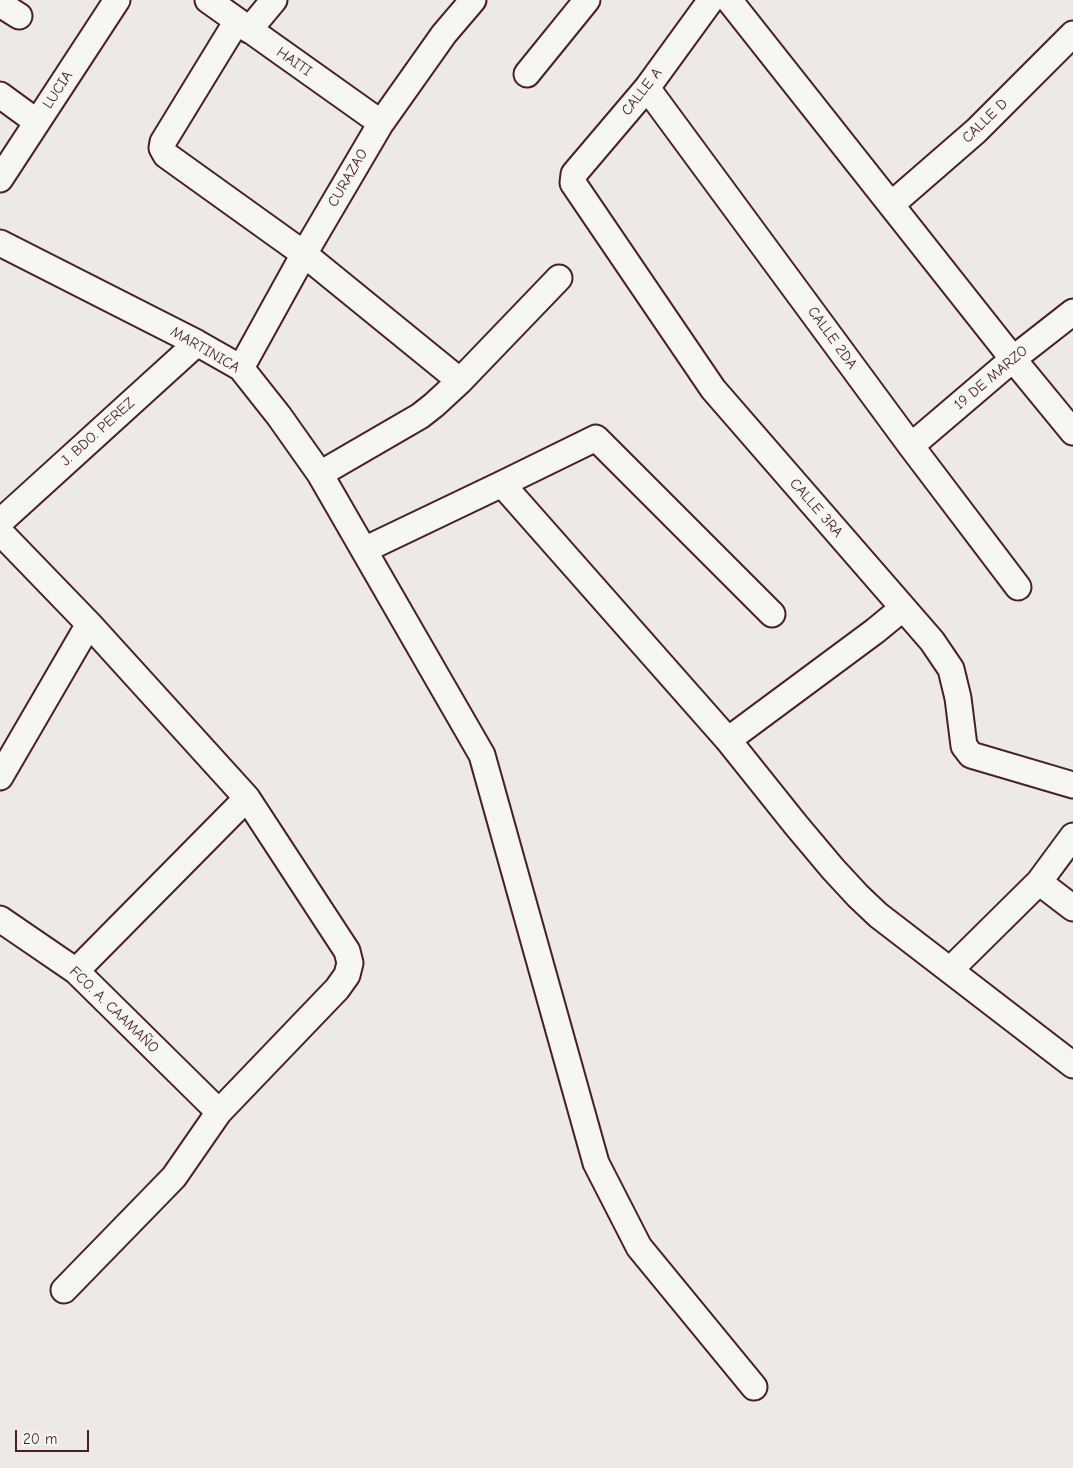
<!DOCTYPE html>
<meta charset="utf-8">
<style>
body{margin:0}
#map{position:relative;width:1073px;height:1468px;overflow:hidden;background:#ece9e6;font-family:"Comic Neue",sans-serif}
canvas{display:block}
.scale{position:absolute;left:15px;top:1430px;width:74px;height:22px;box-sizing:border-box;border:2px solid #4a1f2b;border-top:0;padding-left:6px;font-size:15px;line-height:18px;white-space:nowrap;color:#4a1f2b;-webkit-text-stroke:4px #f6f6f2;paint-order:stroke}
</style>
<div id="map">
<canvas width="1073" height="1468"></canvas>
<div class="scale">20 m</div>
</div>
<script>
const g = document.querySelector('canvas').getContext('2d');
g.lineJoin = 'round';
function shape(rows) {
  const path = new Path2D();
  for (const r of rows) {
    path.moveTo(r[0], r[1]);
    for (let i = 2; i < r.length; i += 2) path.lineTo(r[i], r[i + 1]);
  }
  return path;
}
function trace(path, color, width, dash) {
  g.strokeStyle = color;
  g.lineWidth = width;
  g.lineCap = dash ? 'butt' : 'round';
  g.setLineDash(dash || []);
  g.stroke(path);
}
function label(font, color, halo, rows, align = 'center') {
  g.font = font + ' "Comic Neue",sans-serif';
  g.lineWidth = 4.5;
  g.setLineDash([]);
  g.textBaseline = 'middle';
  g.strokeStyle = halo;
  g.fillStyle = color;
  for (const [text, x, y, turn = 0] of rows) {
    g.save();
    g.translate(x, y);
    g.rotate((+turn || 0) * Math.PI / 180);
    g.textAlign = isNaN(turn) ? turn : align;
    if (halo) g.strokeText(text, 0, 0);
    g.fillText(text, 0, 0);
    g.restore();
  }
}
const street = shape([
 [208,0,381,123],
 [711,0,647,88,574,174,573,183,713,389,932,641,951,669,958,698,964,746,971,755,1073,785],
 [729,0,1013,359,1073,432],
 [0,4,19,16],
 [237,21,163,142,162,148,166,155,304,254,460,381],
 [249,30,274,0],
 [527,74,587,0],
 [647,88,911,446,1018,587],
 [0,95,37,122],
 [0,179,117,0],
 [892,204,976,131,1073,34],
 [0,243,197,343,241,368,279,416,320,474,482,755,596,1163,639,1247,754,1387],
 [241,368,304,254,381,123,444,34,473,0],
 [911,446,1013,359,1073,312],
 [320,474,420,416,434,405,460,381,559,278],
 [502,484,728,740,796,825,833,869,858,896,878,915,1073,1065],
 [0,522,197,343],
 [0,532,89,624,247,798,347,951,350,963,347,975,337,989,219,1112,174,1177,64,1290],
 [364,550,502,484,596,438,772,614],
 [728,740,875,631,903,608],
 [0,777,89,624],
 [1039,882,1073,908],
 [0,919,76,971,219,1112],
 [950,970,1039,882,1073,836],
 [76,971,247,798]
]);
trace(street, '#4a1f2b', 29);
trace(street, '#f6f6f2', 25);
label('15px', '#4a1f2b', '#f6f6f2', [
 ["HAITI",294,62,35],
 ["LUCIA",58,90,-57],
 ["CALLE A",642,92,-52],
 ["CALLE D",985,121,-44],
 ["CURAZAO",348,178,-60],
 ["CALLE 2DA",832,338,54],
 ["MARTINICA",205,350,30],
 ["19 DE MARZO",991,378,-40],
 ["J. BDO. PEREZ",98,432,-42],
 ["CALLE 3RA",816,508,49],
 ["FCO. A. CAAMAÑO",114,1010,44]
]);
</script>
